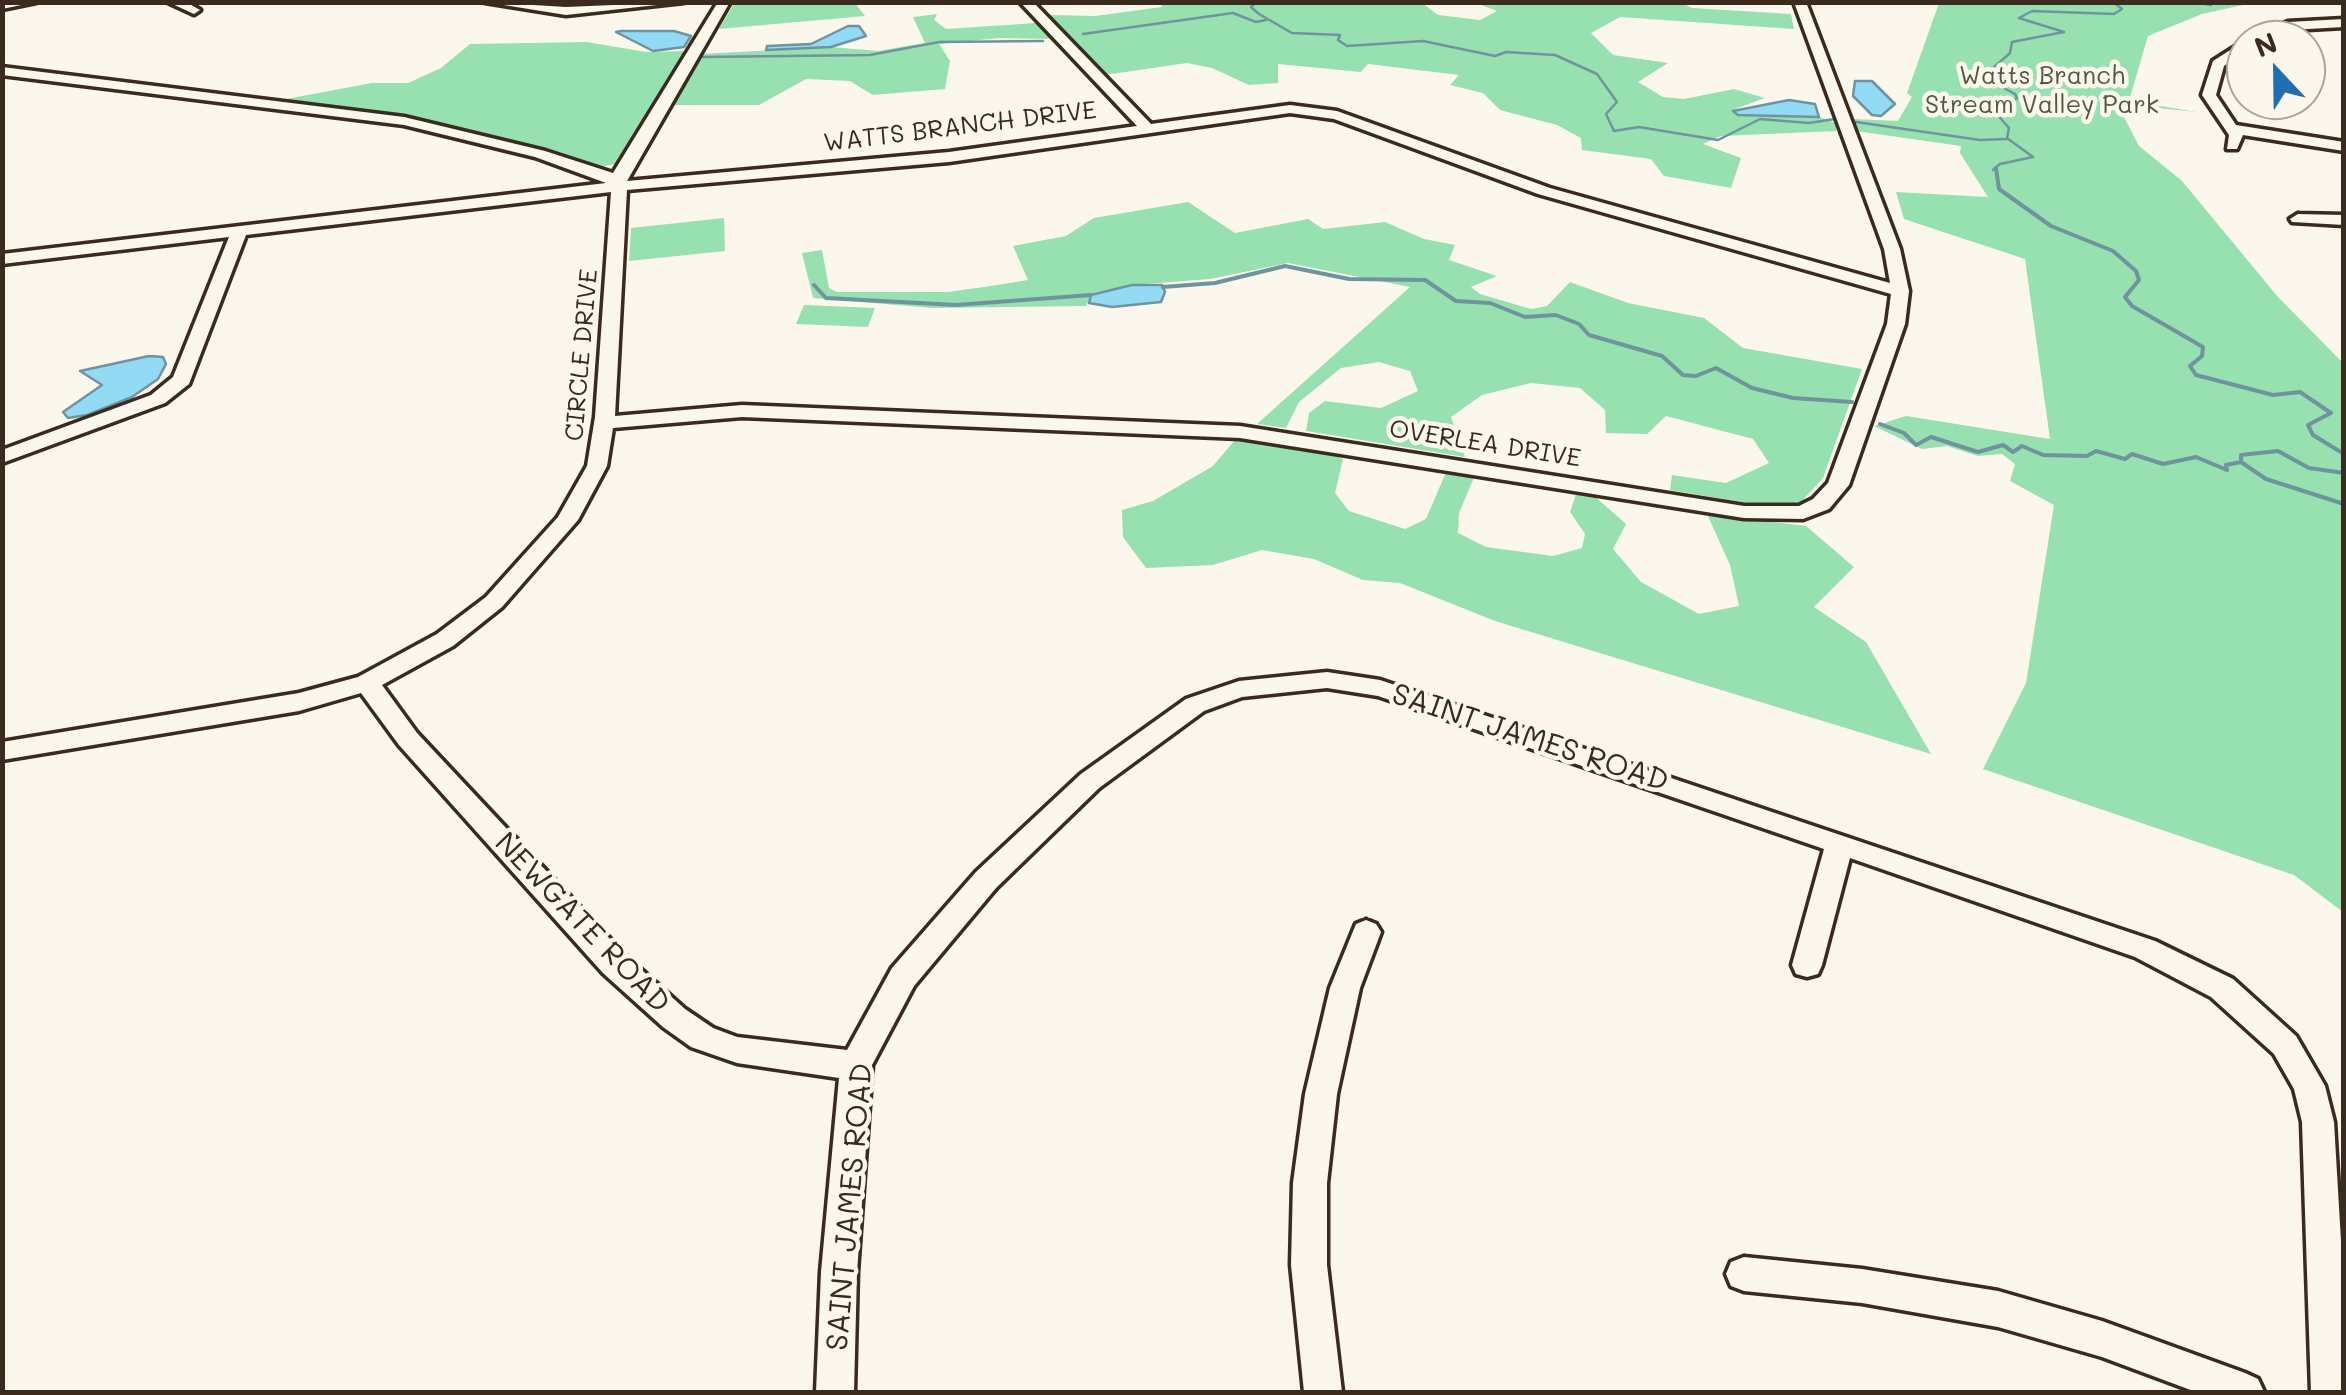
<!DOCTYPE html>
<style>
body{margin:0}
#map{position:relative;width:2346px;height:1395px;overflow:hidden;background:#fbf7ec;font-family:Mali,sans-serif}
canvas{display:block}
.frame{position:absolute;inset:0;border:5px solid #3b2a1e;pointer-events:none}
.north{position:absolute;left:2226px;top:20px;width:100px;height:100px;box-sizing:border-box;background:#fbf7ec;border:2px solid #aea59a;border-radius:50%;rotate:338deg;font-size:28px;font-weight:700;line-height:40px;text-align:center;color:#3b2a1e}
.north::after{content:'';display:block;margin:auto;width:35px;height:45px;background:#1f6fb2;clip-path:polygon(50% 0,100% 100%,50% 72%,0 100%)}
</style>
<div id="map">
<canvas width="2346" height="1395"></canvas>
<div class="frame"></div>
<div class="north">N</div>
</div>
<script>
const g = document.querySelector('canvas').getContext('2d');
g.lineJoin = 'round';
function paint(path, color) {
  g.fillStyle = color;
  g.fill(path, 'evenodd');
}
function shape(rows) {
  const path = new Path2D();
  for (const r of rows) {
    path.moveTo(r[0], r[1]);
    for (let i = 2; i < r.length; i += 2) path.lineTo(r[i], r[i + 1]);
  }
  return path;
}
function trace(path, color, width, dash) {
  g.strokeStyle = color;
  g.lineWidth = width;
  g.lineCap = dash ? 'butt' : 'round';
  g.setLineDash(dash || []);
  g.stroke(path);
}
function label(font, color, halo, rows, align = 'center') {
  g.font = font + ' Mali,sans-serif';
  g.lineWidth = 9;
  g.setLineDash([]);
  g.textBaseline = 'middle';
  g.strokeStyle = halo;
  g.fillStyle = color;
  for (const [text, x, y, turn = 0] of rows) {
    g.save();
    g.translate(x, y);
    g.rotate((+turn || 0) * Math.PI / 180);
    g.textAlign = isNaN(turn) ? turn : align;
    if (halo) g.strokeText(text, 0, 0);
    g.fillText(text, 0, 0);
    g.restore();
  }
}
paint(shape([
 [735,2,855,3,865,16,719,29],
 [1160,2,1422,3,1438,15,1480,20,1497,11,1476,3,1680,2,1692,8,1791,14,1794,29,1620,17,1591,33,1613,55,1668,63,1638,82,1663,97,1684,99,1734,89,1765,98,1735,109,1774,117,1819,117,1836,123,1836,131,1721,136,1703,144,1741,158,1731,188,1664,176,1651,159,1582,150,1581,138,1557,125,1500,110,1483,93,1450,85,1459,75,1368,64,1361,72,1278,64,1278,83,1249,85,1212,68,1187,63,1105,75,1050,15,1095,16,1162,7],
 [1939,3,2252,3,2202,14,2148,36,2129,101,2197,112,2128,105,2124,117,2139,146,2182,181,2278,297,2343,363,2343,912,2294,875,1983,769,2026,683,2054,505,2010,481,2015,464,2002,454,1978,456,1947,446,1922,449,1874,426,1906,416,2050,439,2025,259,1904,219,1896,192,1988,197,1960,153,1961,146,1856,131,1853,119,1898,121,1912,97,1907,93],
 [937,14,934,20,946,29,1036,23,1052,39,999,38,939,44,950,61,945,89,873,95,850,81,806,79,759,105,672,105,701,54,831,47,878,51,925,43,913,17],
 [587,42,646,52,686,51,617,164,597,167,447,126,281,100,372,83,408,83,441,68,470,44],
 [1188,202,1235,233,1308,219,1323,229,1385,222,1424,239,1455,245,1449,260,1497,276,1471,287,1480,294,1531,309,1547,306,1570,282,1628,303,1704,318,1743,348,1862,369,1823,478,1802,501,1777,508,1670,490,1672,475,1726,483,1769,463,1753,439,1666,416,1647,434,1606,433,1605,410,1580,388,1531,383,1482,395,1451,417,1465,457,1306,431,1309,413,1325,401,1381,408,1418,391,1410,371,1379,362,1341,368,1299,402,1286,428,1257,424,1410,287,1288,263,1210,279,1132,285,1091,295,1086,306,933,308,813,298,802,253,822,250,829,288,837,292,948,292,991,286,1028,280,1013,246,1066,236,1094,218],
 [724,218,725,251,629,261,631,228],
 [804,305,875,308,868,327,796,324],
 [1235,440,1308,447,1343,459,1335,493,1349,511,1405,529,1426,519,1447,470,1475,475,1459,513,1458,533,1486,547,1553,556,1582,548,1585,534,1570,512,1576,494,1593,495,1626,524,1613,549,1641,582,1699,614,1739,606,1730,565,1707,514,1806,526,1854,567,1814,607,1866,642,1931,754,1495,621,1400,583,1363,580,1314,559,1262,550,1213,565,1146,568,1123,537,1122,510,1153,501,1213,466]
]), '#97e0af');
const water = shape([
 [848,26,859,26,866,36,831,47,766,50,767,46,811,44,848,26],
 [621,31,674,31,691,36,684,47,653,51,616,32,621,31],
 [1855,81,1872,81,1895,104,1881,116,1872,115,1853,96,1855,81],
 [1789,100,1815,104,1819,117,1738,115,1733,111,1789,100],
 [1132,285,1162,285,1165,292,1161,302,1112,307,1089,303,1091,295,1132,285],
 [149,356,163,357,166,364,158,379,132,397,87,415,68,418,63,412,102,385,80,371,149,356]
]);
paint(water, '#93daf5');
trace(water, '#70949f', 2.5);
trace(shape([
 [1256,2,1251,7,1259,14,1292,33,1340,35,1338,40,1347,46,1423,41,1495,56,1506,52,1555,55,1597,74,1617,102,1606,114,1614,131,1639,127,1718,140,1760,119,1809,123,1835,119],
 [2195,2,2211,5],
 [1083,34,1233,13,1256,22,1266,20],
 [703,57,870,55,939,42,1043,41],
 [1856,122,1980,140,2007,139],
 [1993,170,2000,164,2033,157,2007,138,2009,128,1996,113,2017,98,2015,94,1983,77,2010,53,2012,42,2064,32,2019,18,2032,11,2114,14,2122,9,2113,2]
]), '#70949f', 2.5);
trace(shape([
 [1996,168,1999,189,2051,226,2113,251,2136,271,2139,280,2125,297,2132,306,2203,347,2202,356,2190,366,2196,375,2273,395,2300,392,2331,413,2308,425,2313,435,2344,454],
 [814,285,826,298,956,305,1091,295],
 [1163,287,1215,283,1285,266,1349,279,1425,280,1456,301,1490,303,1525,317,1556,315,1579,324,1589,335,1662,356,1683,375,1696,376,1716,368,1752,388,1793,398,1852,402],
 [1880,424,1904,433,1916,445,1931,437,1978,452,2003,445,2013,452,2022,446,2043,455,2087,456,2096,451,2125,459,2132,454,2163,464,2196,457,2227,470,2226,465,2241,462],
 [2,450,16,445],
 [2344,473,2309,468,2278,451,2241,455,2241,462,2266,479,2344,504]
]), '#70949f', 4);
const minor = shape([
 [2,2,36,2,2,9,2,2],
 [168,2,186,2,200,10,194,14,168,2],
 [485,2,566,7,684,2,566,15,485,2],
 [718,2,730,2,627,181,949,152,1137,126,1020,2,1033,2,1151,124,1290,105,1337,111,1550,188,1890,283,1884,249,1794,2,1806,2,1900,249,1909,291,1905,324,1849,485,1829,509,1803,519,1744,518,1240,438,742,417,613,428,607,466,578,520,502,607,453,646,382,685,417,733,625,955,685,1009,713,1028,737,1037,847,1050,892,968,976,872,1081,774,1186,699,1239,681,1327,672,1380,680,2155,941,2233,979,2296,1036,2325,1086,2334,1122,2344,1292,2344,1392,2311,1392,2302,1122,2294,1089,2274,1054,2211,997,2135,957,1850,858,1822,965,1818,974,1807,977,1796,974,1792,965,1824,849,1378,696,1327,688,1242,697,1204,711,1099,788,996,888,914,986,872,1065,857,1272,854,1392,816,1392,821,1272,839,1078,737,1063,691,1047,663,1027,603,973,399,745,361,693,299,711,2,760,2,742,299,693,358,677,437,634,486,597,558,517,587,466,595,417,611,192,246,235,189,384,165,403,2,463,2,450,151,395,173,377,229,237,2,264,2,254,606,183,535,157,404,125,2,75,2,67,404,117,545,151,613,173,718,2],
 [1290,113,1334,119,1538,194,1891,294,1887,324,1828,483,1813,499,1799,506,1744,506,1240,426,742,405,615,416,627,190,949,162,1290,113],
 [2344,19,2344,27,2290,30,2266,40,2249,40,2288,22,2344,19],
 [2246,40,2246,50,2224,66,2216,95,2236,125,2344,142,2344,151,2243,135,2237,149,2227,149,2229,135,2202,95,2213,61,2246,40],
 [2298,214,2344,215,2344,225,2292,222,2290,219,2298,214],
 [1366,920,1376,924,1381,932,1360,988,1337,1094,1327,1183,1327,1265,1342,1392,1304,1392,1291,1265,1293,1183,1305,1094,1330,988,1356,924,1366,920],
 [1744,1257,1862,1269,1998,1291,2102,1321,2245,1373,2258,1379,2264,1392,2196,1392,2102,1357,1998,1327,1862,1303,1744,1291,1731,1286,1726,1274,1731,1262,1744,1257]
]);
trace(minor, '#3b2a1e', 7);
paint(minor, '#fbf7ec');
label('25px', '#525842', '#fbf7ec', [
 ["Watts Branch",2042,76],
 ["Stream Valley Park",2042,105]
]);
label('25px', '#3b2a1e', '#fbf7ec', [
 ["WATTS BRANCH DRIVE",960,127,-7],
 ["CIRCLE DRIVE",582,355,-85],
 ["OVERLEA DRIVE",1485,444,9]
]);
label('30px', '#3b2a1e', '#fbf7ec', [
 ["SAINT JAMES ROAD",1530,738,18],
 ["NEWGATE ROAD",582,923,46],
 ["SAINT JAMES ROAD",850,1207,-85]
]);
</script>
